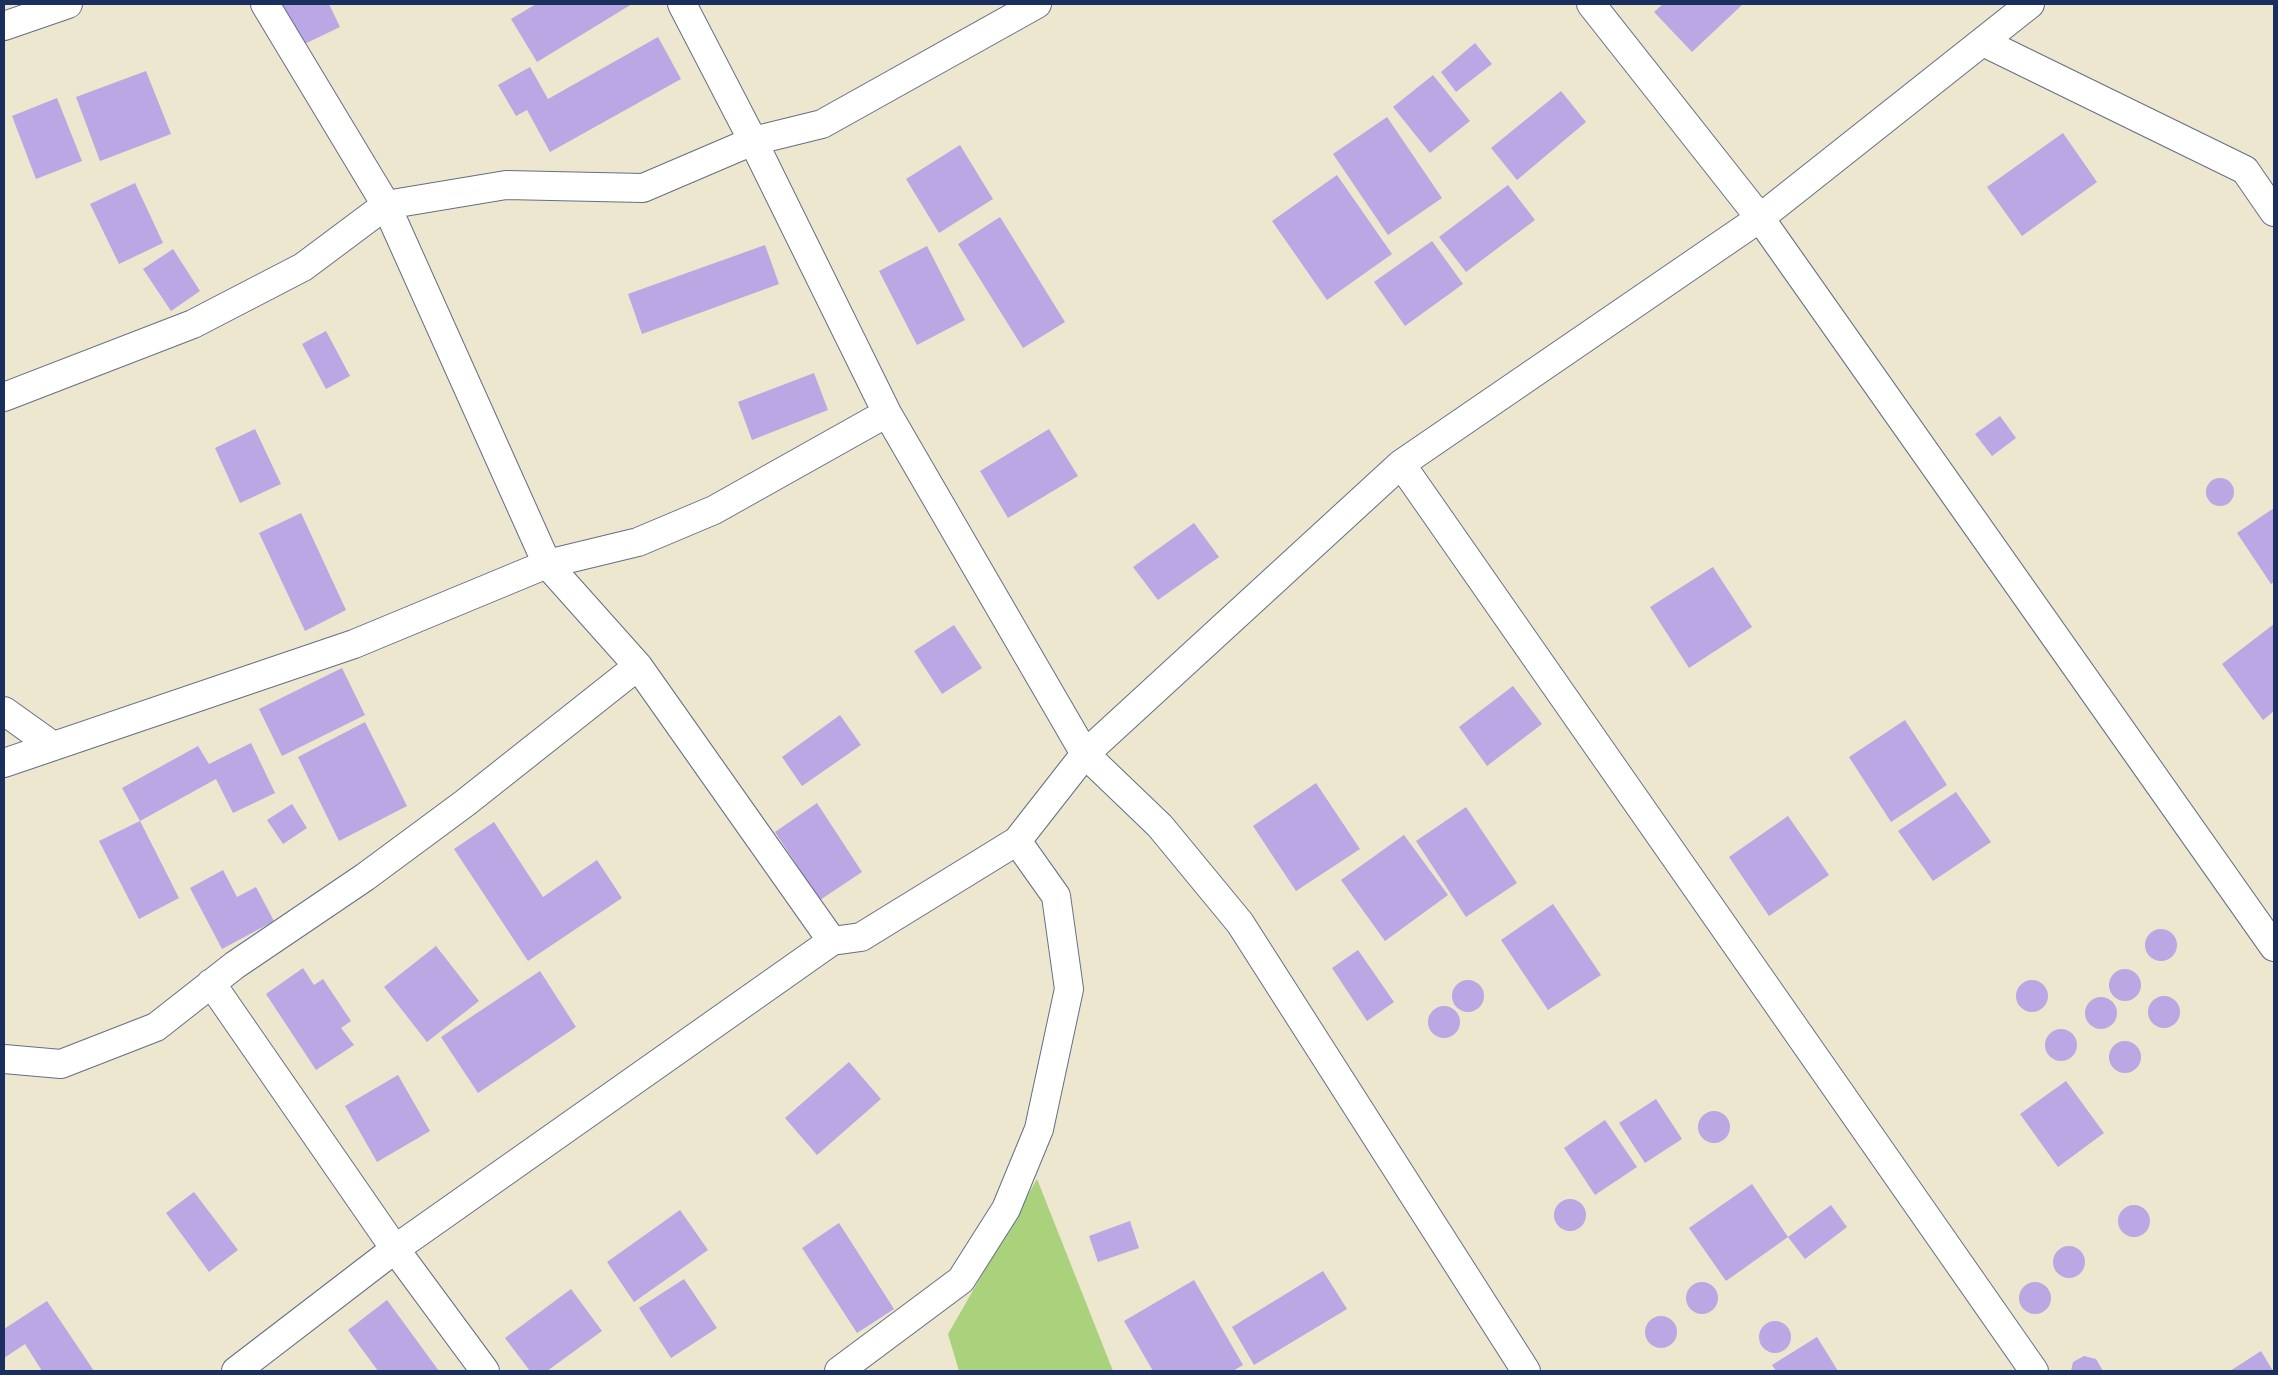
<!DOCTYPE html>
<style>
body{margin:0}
#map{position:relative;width:2278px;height:1375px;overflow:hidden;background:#ece7ce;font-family:"Balsamiq Sans",sans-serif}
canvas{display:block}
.frame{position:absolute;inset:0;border:5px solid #1b2f5e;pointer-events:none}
</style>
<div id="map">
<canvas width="2278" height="1375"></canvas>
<div class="frame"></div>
</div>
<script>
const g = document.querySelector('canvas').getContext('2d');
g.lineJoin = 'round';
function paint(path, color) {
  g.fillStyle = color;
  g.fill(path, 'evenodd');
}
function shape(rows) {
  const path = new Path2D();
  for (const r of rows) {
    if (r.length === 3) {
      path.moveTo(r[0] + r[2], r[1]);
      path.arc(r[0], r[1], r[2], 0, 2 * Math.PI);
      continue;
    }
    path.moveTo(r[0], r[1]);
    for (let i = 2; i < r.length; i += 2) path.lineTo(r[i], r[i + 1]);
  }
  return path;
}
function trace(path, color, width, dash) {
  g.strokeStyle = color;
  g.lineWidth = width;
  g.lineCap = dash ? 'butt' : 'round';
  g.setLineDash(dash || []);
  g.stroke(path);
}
paint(shape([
 [1037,1179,1113,1371,959,1371,948,1334]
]), '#aad27c');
paint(shape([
 [278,4,329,4,340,27,296,48],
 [536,4,632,4,537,62,511,19],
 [1663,4,1743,4,1692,52,1654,12],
 [658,37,681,79,550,152,527,110,516,116,498,85,530,67,548,99],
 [1475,43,1492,64,1456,92,1441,72],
 [146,71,171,134,100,161,76,97],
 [1433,75,1470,121,1430,153,1393,107],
 [1561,91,1586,122,1517,180,1491,148],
 [57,98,82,161,36,179,12,116],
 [1387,117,1442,198,1388,235,1333,154],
 [2063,133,2097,182,2022,236,1987,187],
 [960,145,993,199,939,233,906,179],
 [1337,175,1392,254,1327,300,1272,221],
 [135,183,163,243,119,264,90,204],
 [1508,185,1535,220,1466,272,1439,237],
 [1000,217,1065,322,1023,348,958,244],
 [1432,241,1463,284,1405,326,1374,282],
 [765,245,779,284,642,334,628,294],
 [927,246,965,320,917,345,879,271],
 [173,249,200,291,171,311,143,269],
 [326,331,350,376,326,389,302,344],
 [814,373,828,410,752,440,738,402],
 [2000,416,2016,438,1992,456,1975,434],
 [255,429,281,484,240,503,215,448],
 [1049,429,1078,476,1008,518,980,471],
 [2220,492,14],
 [2274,508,2274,582,2271,584,2237,533],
 [301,513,346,610,305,631,259,533],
 [1194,523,1219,557,1158,600,1133,567],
 [1713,567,1752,627,1689,668,1650,607],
 [2274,624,2274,711,2263,720,2222,664],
 [954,625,982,668,942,694,914,651],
 [342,668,365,715,282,756,259,709],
 [1513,686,1542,724,1487,766,1459,727],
 [840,715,861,745,802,786,782,757],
 [1905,720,1947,785,1891,822,1849,757],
 [365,722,407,806,339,841,298,757],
 [251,743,275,793,233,813,216,779,140,821,122,788,198,746,209,764],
 [1316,783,1360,849,1296,891,1253,826],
 [1956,792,1991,842,1933,881,1898,831],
 [817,803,862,872,820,900,775,832],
 [292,804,307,828,283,844,267,820],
 [1466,807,1517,883,1466,917,1416,841],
 [1788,816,1829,875,1769,916,1729,857],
 [140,821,179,898,139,919,99,841],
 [494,822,543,897,597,860,622,898,528,961,454,849],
 [1404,835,1448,895,1385,941,1341,880],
 [223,870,237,897,256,887,274,921,222,949,190,888],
 [1553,904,1601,975,1548,1010,1501,940],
 [2161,945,16],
 [436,946,479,1001,427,1042,384,987],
 [1358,950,1394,1002,1367,1021,1332,968],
 [303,968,314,985,323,979,351,1021,341,1028,354,1045,316,1070,266,994],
 [2125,985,16],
 [540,971,576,1027,478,1093,441,1037],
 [1468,996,16],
 [2032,996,16],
 [2164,1012,16],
 [2101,1013,16],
 [1444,1022,16],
 [2061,1045,16],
 [2125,1057,16],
 [849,1062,881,1099,817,1155,785,1118],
 [398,1075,430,1131,377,1162,345,1106],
 [2066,1081,2104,1133,2058,1167,2020,1114],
 [1656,1099,1682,1139,1645,1163,1619,1123],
 [1714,1127,16],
 [1605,1120,1637,1167,1595,1195,1564,1148],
 [1752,1184,1788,1237,1831,1205,1847,1227,1805,1259,1788,1237,1726,1281,1689,1228],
 [194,1192,238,1250,209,1272,166,1213],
 [1570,1215,16],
 [2134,1221,16],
 [680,1210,708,1250,634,1302,607,1262],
 [1130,1221,1139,1248,1098,1262,1089,1236],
 [839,1223,894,1309,857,1333,802,1248],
 [2069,1262,16],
 [1323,1271,1347,1309,1254,1365,1232,1327],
 [684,1279,717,1328,671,1358,639,1308],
 [1194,1280,1243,1365,1233,1371,1153,1371,1124,1321],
 [1702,1298,16],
 [2035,1298,16],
 [571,1289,602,1331,547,1371,530,1371,505,1338],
 [387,1300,439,1371,378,1371,348,1330],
 [47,1301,94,1371,42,1371,25,1344,4,1358,4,1329],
 [1661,1332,16],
 [1775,1337,16],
 [1817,1337,1838,1371,1776,1371,1772,1365],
 [2261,1351,2273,1371,2230,1371],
 [2084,1356,2096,1359,2103,1371,2071,1371,2073,1362]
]), '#baa7e3');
const minor = shape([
 [265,4,386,205,547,564,638,666,832,941],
 [682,4,753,141,887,413,1085,754,1160,826,1240,923,1526,1371],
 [1591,4,1760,218,2274,947],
 [4,26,68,4],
 [1983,42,2245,170,2274,212],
 [4,397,193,324,303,267,386,205,506,185,643,188,753,141,822,124,1037,4],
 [1401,464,2034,1371],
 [4,711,53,746],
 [4,763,354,644,547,564,638,542,714,510,887,413],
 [211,983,395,1249,485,1371],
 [4,1059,61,1064,156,1027,235,965,365,877,465,803,638,666],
 [236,1371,395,1249,832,941,861,937,1017,841,1085,754,1401,464,1760,218,2030,4],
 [839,1371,961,1280,1006,1209,1039,1129,1069,989,1056,896,1017,841]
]);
trace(minor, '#646f85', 30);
trace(minor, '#fff', 28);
</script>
